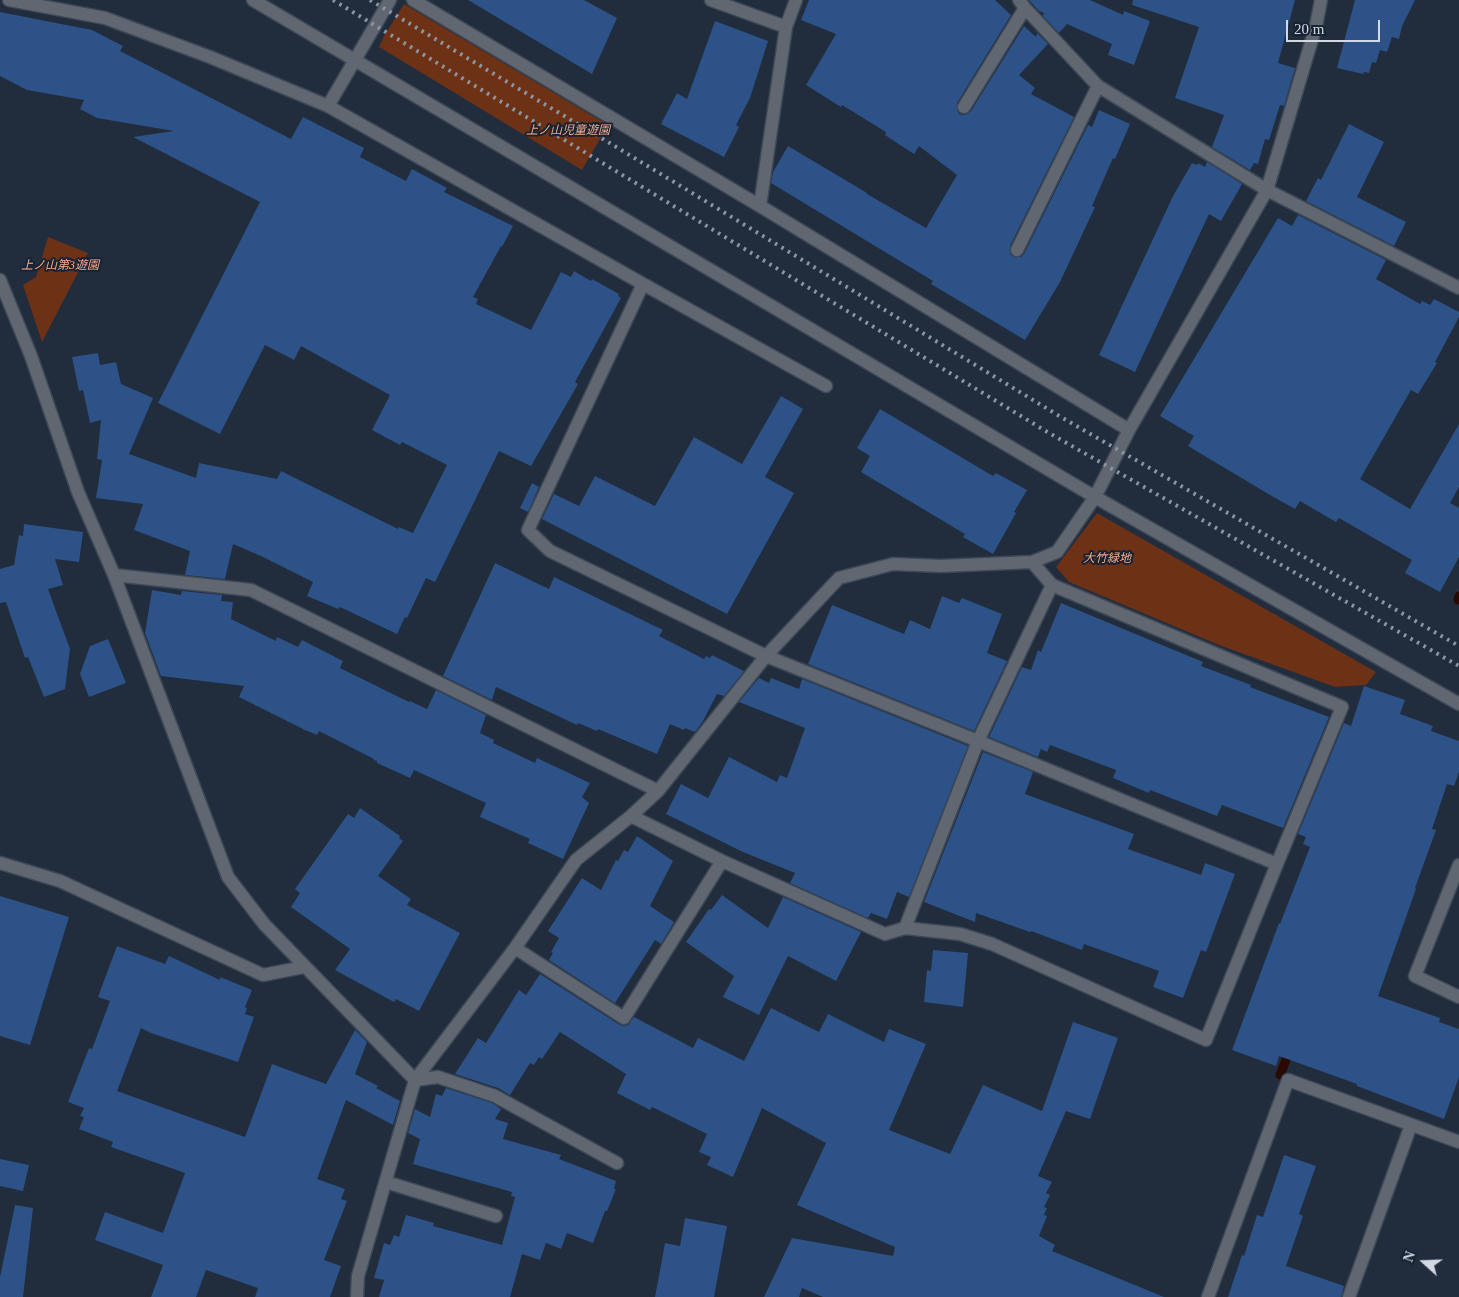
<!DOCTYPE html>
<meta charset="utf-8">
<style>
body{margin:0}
#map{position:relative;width:1459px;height:1297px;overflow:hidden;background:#212c3d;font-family:"Times New Roman",serif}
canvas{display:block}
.north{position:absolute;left:1399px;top:1237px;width:50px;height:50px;-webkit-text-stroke:4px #172232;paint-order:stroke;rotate:290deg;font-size:14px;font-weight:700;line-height:20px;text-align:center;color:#d2d9e4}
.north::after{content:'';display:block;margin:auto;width:18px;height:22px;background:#d2d9e4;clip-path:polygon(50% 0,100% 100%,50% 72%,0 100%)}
.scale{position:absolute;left:1286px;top:20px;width:94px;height:22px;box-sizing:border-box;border:2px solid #d2d9e4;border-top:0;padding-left:6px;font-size:15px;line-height:18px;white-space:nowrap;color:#d2d9e4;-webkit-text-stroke:4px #172232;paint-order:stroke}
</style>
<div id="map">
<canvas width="1459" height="1297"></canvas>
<div class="north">N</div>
<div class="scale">20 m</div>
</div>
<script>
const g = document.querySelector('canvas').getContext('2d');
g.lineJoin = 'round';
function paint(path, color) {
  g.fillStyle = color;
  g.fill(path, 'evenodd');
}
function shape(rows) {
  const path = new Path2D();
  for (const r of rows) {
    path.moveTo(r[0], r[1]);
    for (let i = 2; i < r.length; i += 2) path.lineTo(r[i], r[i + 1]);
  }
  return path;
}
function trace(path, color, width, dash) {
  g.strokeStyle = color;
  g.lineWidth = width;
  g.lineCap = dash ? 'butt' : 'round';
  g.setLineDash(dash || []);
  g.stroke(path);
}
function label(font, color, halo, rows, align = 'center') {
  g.font = font + ' "Times New Roman","Noto Sans JP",serif';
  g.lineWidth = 4;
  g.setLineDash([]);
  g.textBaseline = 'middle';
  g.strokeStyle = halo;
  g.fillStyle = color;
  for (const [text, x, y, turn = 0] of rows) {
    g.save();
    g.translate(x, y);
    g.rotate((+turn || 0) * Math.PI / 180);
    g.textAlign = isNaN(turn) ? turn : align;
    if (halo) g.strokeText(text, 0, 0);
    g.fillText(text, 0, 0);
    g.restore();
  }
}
paint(shape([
 [404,4,608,125,582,170,379,47,384,36],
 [48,237,88,253,42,342,23,285,36,277],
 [1097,513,1376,672,1366,685,1335,687,1219,645,1069,582,1056,567]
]), '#6d3116');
trace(shape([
 [1458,600,1459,596],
 [1280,1075,1291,1047]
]), '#290900', 9);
paint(shape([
 [468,0,584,0,617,18,592,74],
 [809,0,995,0,1011,15,957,103,957,110,959,114,963,115,967,114,971,111,1024,26,1036,37,1037,33,1048,44,1019,75,1035,88,1031,94,1074,117,1010,246,1010,254,1014,257,1021,257,1024,254,1088,125,1092,127,1099,110,1130,124,1115,159,1113,158,1092,206,1095,207,1060,282,1025,340,931,284,933,281,771,183,773,172,788,146,867,193,867,194,926,228,957,175,919,146,914,154,885,135,886,132,842,105,841,107,806,85,836,34,801,20],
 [1029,0,1090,0,1123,15,1124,11,1150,21,1134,65,1108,55,1112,44,1067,24,1059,33,1043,16,1044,13,1039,11],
 [1133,0,1295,0,1278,63,1295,68,1284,106,1280,105,1269,140,1265,139,1258,164,1254,163,1250,170,1212,147,1224,115,1175,98,1199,27,1132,5],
 [1355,0,1415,0,1402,26,1399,39,1392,37,1387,52,1380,50,1376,63,1372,62,1369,73,1364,72,1363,74,1337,68],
 [0,12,92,30,123,46,120,51,291,139,303,117,364,148,360,157,406,181,412,169,447,188,444,192,513,226,502,247,501,246,473,297,478,299,476,304,531,330,561,272,571,277,574,271,591,281,592,279,619,294,618,296,621,298,575,382,578,384,531,466,499,451,435,582,426,578,407,618,405,617,397,634,340,607,338,609,307,596,313,582,263,557,233,544,225,579,185,575,190,551,134,530,143,504,96,498,102,460,97,459,101,420,90,423,83,390,79,391,72,357,98,353,100,365,116,362,121,384,153,398,129,454,196,478,199,463,277,479,281,471,398,529,399,527,413,533,447,465,402,442,400,445,372,430,390,395,301,346,294,360,265,345,220,434,158,403,260,202,133,137,174,131,97,118,80,109,84,100,27,90,0,76],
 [715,21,768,41,750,98,736,125,739,127,724,157,661,124,677,93,687,99],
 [1349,124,1384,142,1357,197,1406,222,1394,246,1306,201,1318,178,1321,180],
 [1207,162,1242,184,1221,221,1209,214,1135,372,1099,355,1173,196,1192,163,1197,165,1198,163,1205,167],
 [1298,215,1386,260,1376,279,1420,304,1422,301,1430,305,1434,299,1459,312,1459,317,1435,362,1437,363,1418,394,1411,390,1360,479,1410,509,1459,424,1459,487,1450,503,1459,508,1459,557,1440,592,1405,573,1412,560,1339,518,1336,522,1300,501,1295,509,1270,495,1188,446,1194,436,1160,416,1278,218,1292,226],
 [781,396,803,409,765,477,794,493,727,614,542,519,554,494,579,506,595,476,655,506,694,437,742,464],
 [880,409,993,476,996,473,1027,490,1014,512,1016,513,993,554,963,537,965,534,861,472,870,456,857,448],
 [532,483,539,487,528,512,520,508],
 [24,524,83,532,79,562,55,559,63,585,48,589,70,649,65,689,44,697,28,657,25,658,6,602,0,603,0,569,14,565,19,535,23,536],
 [495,563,549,589,554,577,663,630,659,636,704,659,706,656,710,658,712,655,744,671,724,696,717,694,703,721,695,732,685,728,684,730,670,724,657,754,598,729,597,731,578,723,577,725,496,687,492,700,443,676],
 [152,590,181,595,182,591,222,595,221,601,233,602,231,619,276,641,277,637,298,647,302,640,343,661,340,668,409,702,410,701,427,709,436,690,486,715,480,733,494,740,493,743,535,763,537,758,590,783,582,797,589,803,563,859,528,843,530,839,480,817,486,803,414,770,410,778,377,763,377,761,373,760,374,759,319,731,317,735,305,730,239,697,244,686,161,676,145,633],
 [942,596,959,603,962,598,1002,614,987,653,1007,661,974,731,808,664,832,605,904,634,910,620,930,629],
 [1061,603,1203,662,1201,666,1251,685,1250,687,1329,717,1283,828,1222,805,1217,816,1150,790,1149,793,1113,778,1116,770,1050,745,1047,752,1041,749,1038,757,989,737,1022,667,1031,670,1038,650,1041,652],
 [108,639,126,683,89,697,80,674,90,646],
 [759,678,769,683,771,678,799,689,802,679,968,746,909,897,897,892,887,919,871,913,868,918,790,883,795,873,743,852,666,814,681,784,708,798,729,757,777,782,780,775,787,778,805,728,739,702],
 [1364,686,1405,700,1400,714,1433,726,1431,731,1459,741,1459,772,1454,786,1447,784,1432,829,1436,830,1415,888,1416,889,1378,996,1440,1018,1439,1022,1459,1029,1459,1077,1444,1119,1357,1086,1357,1084,1279,1056,1276,1066,1232,1050,1279,923,1280,924,1310,847,1303,844,1306,837,1298,834,1344,723,1351,726],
 [983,752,1033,772,1025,794,1134,834,1128,849,1201,875,1205,863,1235,874,1206,952,1201,950,1183,998,1153,987,1159,971,1084,944,1082,950,1031,931,1030,932,976,913,975,922,924,902],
 [360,808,400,836,399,838,403,841,378,876,411,899,407,905,460,933,419,1011,396,999,394,1002,335,970,350,949,291,907,300,893,295,889,348,814,354,818],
 [637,836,673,861,650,906,674,922,661,944,655,940,615,1003,549,960,553,953,551,952,559,938,548,931,582,878,601,890,616,860,618,861,624,850,628,852],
 [722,895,768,928,783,897,861,932,836,981,788,956,759,1015,723,997,734,976,686,942,709,909,711,910],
 [0,896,69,917,30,1045,0,1036],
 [117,946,165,964,169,956,220,980,220,977,252,990,245,1007,247,1008,245,1014,254,1017,238,1062,151,1033,141,1028,117,1091,245,1137,272,1064,326,1084,355,1030,367,1042,355,1074,378,1086,376,1088,400,1101,393,1125,346,1100,317,1179,345,1189,341,1199,347,1201,324,1260,341,1266,330,1297,255,1297,258,1288,206,1270,196,1297,151,1297,163,1265,95,1240,105,1212,163,1233,185,1173,111,1147,113,1142,79,1129,84,1117,80,1116,84,1108,68,1102,89,1048,92,1049,110,1001,98,997],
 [933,950,968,953,963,1007,924,1002,927,970,931,971],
 [540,974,620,1025,624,1026,628,1025,634,1017,693,1048,698,1038,744,1061,771,1008,819,1032,828,1014,884,1042,889,1029,926,1044,889,1130,950,1154,983,1085,1042,1111,1073,1022,1118,1038,1090,1119,1066,1111,1038,1176,1052,1182,1046,1193,1050,1195,1044,1207,1047,1208,1044,1215,1047,1216,1039,1236,1055,1245,1052,1251,1164,1297,823,1297,802,1288,799,1297,764,1297,792,1238,893,1256,895,1247,797,1205,826,1143,762,1108,733,1177,707,1165,711,1157,699,1152,707,1134,652,1107,650,1110,617,1093,626,1074,560,1032,542,1059,539,1057,534,1065,530,1063,510,1095,498,1088,455,1074,478,1038,486,1043,519,990,526,995],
 [446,1088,492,1103,501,1109,495,1119,508,1123,503,1139,561,1155,559,1159,616,1181,614,1189,616,1189,607,1211,605,1211,593,1243,567,1233,561,1249,546,1243,540,1260,522,1254,510,1297,379,1297,384,1280,374,1278,384,1243,390,1245,394,1235,399,1237,406,1215,434,1223,433,1226,502,1245,515,1197,511,1196,512,1192,413,1164,420,1139,408,1133,415,1109,430,1117,436,1094,442,1096],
 [1284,1155,1316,1166,1299,1214,1303,1216,1286,1266,1344,1286,1341,1297,1228,1297,1242,1255,1244,1256,1257,1215,1263,1217],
 [0,1159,29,1165,23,1191,0,1186],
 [15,1205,33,1208,23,1297,0,1297,0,1277],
 [685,1218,727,1226,714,1297,655,1297,665,1243,680,1246]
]), '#2c5287');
const minor = shape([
 [9,0,105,18,210,57,328,106,643,284,528,530,550,551,766,656,978,741,1277,864],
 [253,0,1095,497,1459,704],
 [413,0,760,206,1129,430],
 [711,0,786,27],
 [1019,0,1025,8,1098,86,1267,190,1459,288],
 [328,106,390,0],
 [964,107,1025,8],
 [760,206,786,27,796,0],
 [1017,250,1098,86],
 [0,280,31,356,78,492,114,575,228,877,264,924,415,1080,438,1077,495,1096,617,1163],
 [643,284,826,386],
 [1032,562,1052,585],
 [114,575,251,590,658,791],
 [631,816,722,861,885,934,905,928,960,934,992,944,1206,1040,1277,864,1342,707,1052,585,978,741,905,928],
 [0,863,60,881,263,975,304,967],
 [1459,865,1415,976,1459,997],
 [515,948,624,1018,722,861],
 [386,1182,496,1216],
 [357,1297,358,1276,415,1080,515,948,576,860,631,816,658,791,766,656,839,578,893,564,941,566,1032,562,1057,552,1095,497,1129,430,1267,190,1316,26,1321,0],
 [1208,1297,1288,1080,1459,1142],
 [1349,1297,1411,1125]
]);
trace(minor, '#3d4858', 15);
trace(minor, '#616770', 12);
trace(shape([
 [333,0,1049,433,1459,666],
 [370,0,613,145,1061,417,1459,646]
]), '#8d95a3', 4, [2.5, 5]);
label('italic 12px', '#faac8c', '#172232', [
 ["上ノ山児童遊園",568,131],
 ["上ノ山第3遊園",60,266],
 ["大竹緑地",1107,559]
]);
</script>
